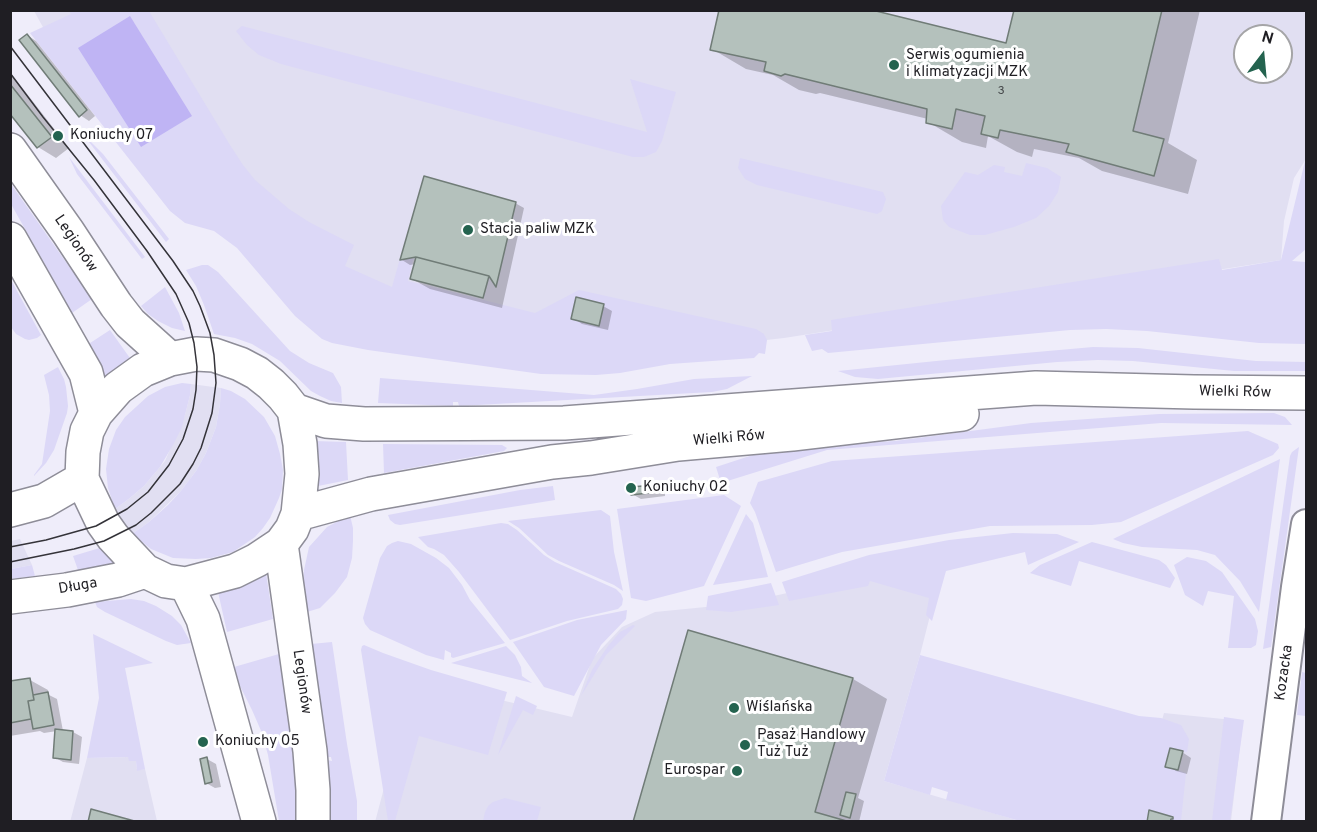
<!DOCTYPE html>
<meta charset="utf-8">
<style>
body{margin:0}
#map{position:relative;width:1317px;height:832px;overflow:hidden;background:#efedfa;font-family:Overpass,sans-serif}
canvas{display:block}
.frame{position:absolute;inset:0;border:12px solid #1f1e23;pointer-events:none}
.north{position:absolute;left:1233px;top:24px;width:60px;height:60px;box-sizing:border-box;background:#fff;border:2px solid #a5a5a7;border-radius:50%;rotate:16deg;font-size:16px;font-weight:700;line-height:24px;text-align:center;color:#1f1e23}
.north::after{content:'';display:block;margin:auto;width:21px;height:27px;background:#24634f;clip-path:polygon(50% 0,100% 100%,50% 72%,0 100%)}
</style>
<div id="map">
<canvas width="1317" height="832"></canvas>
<div class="frame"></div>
<div class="north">N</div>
</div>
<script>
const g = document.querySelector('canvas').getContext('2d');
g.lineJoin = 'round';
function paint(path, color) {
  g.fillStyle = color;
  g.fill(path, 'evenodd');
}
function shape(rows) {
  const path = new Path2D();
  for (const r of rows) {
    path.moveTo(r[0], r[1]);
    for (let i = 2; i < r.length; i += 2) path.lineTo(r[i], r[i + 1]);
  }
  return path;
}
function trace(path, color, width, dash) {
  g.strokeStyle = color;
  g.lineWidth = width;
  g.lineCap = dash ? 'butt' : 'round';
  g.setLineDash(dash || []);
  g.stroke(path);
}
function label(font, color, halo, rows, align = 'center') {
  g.font = font + ' Overpass,sans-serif';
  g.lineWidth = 6;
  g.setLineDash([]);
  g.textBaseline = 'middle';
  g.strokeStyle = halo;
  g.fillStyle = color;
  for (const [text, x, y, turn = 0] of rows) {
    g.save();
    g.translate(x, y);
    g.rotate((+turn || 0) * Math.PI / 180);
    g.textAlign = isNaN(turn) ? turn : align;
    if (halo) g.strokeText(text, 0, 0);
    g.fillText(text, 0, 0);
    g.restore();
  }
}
paint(shape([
 [34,11,1306,11,1306,159,1294,178,1284,221,1281,260,784,338,599,359,394,340,58,54],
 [1245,36,1281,36,1281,72,1245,72],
 [191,384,221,388,220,404,216,427,206,453,196,471,180,492,149,522,132,534,115,509,130,498,144,486,165,461,185,415,190,395],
 [20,539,32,565,11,569,11,541],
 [867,576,935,596,920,655,884,781,1020,821,375,822,413,679,572,717,592,659,622,627,655,612,736,604],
 [1164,713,1243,721,1231,821,1133,822],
 [128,757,136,761,137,770,145,769,157,821,70,822,87,758]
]), '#e1dff2');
paint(shape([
 [69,11,149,11,230,145,243,165,255,180,289,209,309,222,354,245,345,266,392,287,401,255,413,259,408,281,535,313,579,290,756,329,764,334,767,340,765,354,759,353,754,358,670,364,620,373,596,375,541,374,368,350,332,343,322,339,295,316,237,248,214,231,185,223,170,211,30,33,71,14],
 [242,26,647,132,630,79,676,92,662,141,656,152,644,157,633,157,281,64,259,55,247,45,236,31],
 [90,141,103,154,169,239,166,242,89,142],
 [69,157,145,257,142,259,77,174],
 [1306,157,1306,249,1292,261,1306,262,1306,344,1259,343,1147,331,1106,329,1070,330,828,353,822,349,812,351,805,335,832,331,831,320,1219,259,1222,270,1281,260],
 [740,158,883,192,886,199,882,211,877,214,757,185,745,179,738,168],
 [1026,163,1047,168,1061,177,1058,192,1049,206,1036,218,1014,227,985,235,970,235,949,227,943,220,941,206,965,172,978,175,994,165,1005,167,1004,172,1022,176],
 [11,184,92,299,72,313,11,204],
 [202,265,208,265,218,272,290,351,309,363,333,373,341,387,342,403,331,401,320,396,311,391,280,361,252,344,235,338,214,334,204,305,196,286,186,270],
 [10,278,41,335,37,338,29,340,25,339,16,334,11,327],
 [165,287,179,313,185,331,172,328,158,321,148,314,141,306],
 [110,330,137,368,110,385,87,345],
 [1093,347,1138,348,1256,361,1306,362,1306,371,1234,371,1133,361,1098,360,1057,362,878,379,855,377,838,371,946,360],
 [58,367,64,379,66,387,68,406,67,413,54,450,46,463,34,476,34,475,42,464,50,411,49,395,44,375],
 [752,376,727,389,712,392,459,406,458,402,453,402,453,406,378,403,380,378,594,395,637,389,694,379],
 [182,383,191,384,190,395,182,427,173,445,160,467,144,486,130,498,115,509,108,488,106,469,109,449,116,430,125,417,148,396,165,387],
 [221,388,231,391,245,399,264,417,275,436,280,454,283,470,282,489,279,498,270,518,263,528,255,537,233,552,211,558,196,559,173,558,151,549,132,534,149,522,168,505,180,492,196,471,206,453,216,427,220,404],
 [1274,413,1285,417,1292,425,1161,423,827,450,721,483,716,467,762,452,783,447,895,441,1031,423,1159,414],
 [1248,431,1278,444,1279,448,1273,455,1121,522,1092,525,990,526,842,552,776,572,755,512,750,503,758,482,832,461],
 [314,441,346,442,348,480,318,486,312,484],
 [383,444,502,445,507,448,504,451,384,473],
 [1299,447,1271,647,1263,649,1290,456,1292,452],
 [1280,459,1259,612,1240,581,1215,555,1197,550,1142,547,1123,543,1113,539],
 [553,486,555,500,400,525,395,524,390,520,388,515,520,490],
 [724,495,741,506,704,586,646,601,631,598,617,509],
 [601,510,610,516,614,552,623,591,614,585,559,561,548,555,519,528,508,521],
 [746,514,753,523,768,577,713,585],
 [350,515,353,528,353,541,352,558,347,577,335,593,320,608,307,612,303,584,304,570,309,547,327,527],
 [501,523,508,524,517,530,544,555,555,562,616,589,621,594,623,599,622,605,618,609,567,621,510,640,459,572,444,555,434,549,428,547,418,537],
 [1013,533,1057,534,1079,542,1028,565,1025,552,946,571,932,621,926,615,929,598,870,581,868,586,789,601,782,582,869,555,949,540],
 [398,541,411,544,436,558,449,568,462,585,470,600,505,643,453,658,451,657,451,653,445,650,444,660,426,655,370,630,365,624,363,618,380,558,387,546,392,543],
 [1092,542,1159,560,1166,565,1175,578,1170,588,1079,561,1071,586,1030,573,1040,565],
 [103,547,115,564,111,566,78,570,73,556],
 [1187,557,1206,561,1222,572,1255,619,1258,631,1256,645,1251,648,1228,648,1234,596,1208,591,1203,606,1185,595,1174,565],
 [32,565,35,576,11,579,11,569],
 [266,573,273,619,227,632,218,592],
 [771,583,779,605,731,612,706,610,708,596],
 [131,599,144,601,156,606,172,616,181,625,191,643,177,645,166,641,105,612,97,607,95,602],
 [627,610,626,619,601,645,574,696,544,687,513,642,577,620],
 [633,625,635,626,606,655,581,696,592,670,608,646,620,632],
 [93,634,153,663,125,668,145,769,137,771,136,761,129,761,128,757,87,758,99,698],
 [332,642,347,744,357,801,357,821,330,821,327,760,332,761,331,757,328,757,311,644],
 [364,645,383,653,431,670,507,692,488,755,419,736,395,821,388,821,361,650,362,646],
 [506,646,515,655,521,667,522,676,532,683,451,663],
 [279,654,294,764,296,793,295,821,279,821,268,755,262,733,252,710,235,676,234,667],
 [920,655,1139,716,1161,718,1181,725,1189,739,1187,752,1170,748,1165,766,1186,773,1181,821,1170,821,1172,817,1149,811,1146,821,1020,821,946,800,948,792,932,787,930,795,884,781],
 [1302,672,1306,673,1306,716,1297,715],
 [516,696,537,706,533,715,523,710,498,755],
 [1224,717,1244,720,1230,821,1212,821],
 [505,798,541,807,537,821,483,821,485,812,488,806,493,802]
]), '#dcd8f7');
paint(shape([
 [130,16,192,116,141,147,78,48]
]), '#bfb4f4');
paint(shape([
 [1015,10,1200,10,1168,143,1197,160,1188,194,1102,171,1079,158,1034,149,1032,157,1017,152,988,136,986,148,962,142,928,122,928,119,820,93,816,94,799,90,773,75,746,69,712,49,1007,45],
 [27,35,36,41,95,116,89,121,80,115],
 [10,72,69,148,56,158,38,147,10,112],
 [515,203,524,208,502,308,430,289,412,279,416,264,410,265,402,260],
 [603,306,612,311,608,330,582,324,573,318],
 [656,486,665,491,665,496,641,499,632,494],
 [689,632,853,679,887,699,858,798,864,801,859,822,852,820,852,822,635,822],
 [30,680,48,690,49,695,57,699,63,731,73,732,82,737,79,764,63,762,54,757,57,731,44,733,40,731,10,736,10,683],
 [1182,752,1191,758,1187,774,1176,771,1167,766],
 [207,759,216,764,221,787,215,788,206,783]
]), '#0003');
const building = shape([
 [719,10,872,10,1006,43,1014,10,1162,10,1133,131,1164,139,1154,176,1066,152,1069,144,1000,130,998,138,981,134,985,116,956,109,952,129,926,123,927,109,785,74,781,76,764,71,766,62,710,50,719,10],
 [27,34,87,110,79,117,19,40,27,34],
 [10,84,52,137,37,148,10,114,10,84],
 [424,176,516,202,496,287,489,276,416,257,400,260,424,176],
 [416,257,489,276,483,298,410,279,416,257],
 [576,297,604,304,599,326,571,319,576,297],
 [656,485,657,492,631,495,630,487,656,485],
 [688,630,853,678,815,812,850,822,633,822,688,630],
 [30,678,34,700,28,701,31,719,10,723,10,681,30,678],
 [48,692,54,725,33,729,28,701,34,700,33,695,48,692],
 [55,729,73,731,71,760,53,758,55,729],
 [1170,748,1183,751,1178,770,1165,767,1170,748],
 [207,757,212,782,205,784,200,759,207,757],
 [846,792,856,794,850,818,840,815,846,792],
 [91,809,138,822,88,822,91,809],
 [1149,810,1173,817,1173,819,1171,819,1170,822,1147,822,1149,810]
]);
paint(building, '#b4c1bc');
trace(building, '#707c77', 1.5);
const minor = shape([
 [1266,822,1296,587,1306,524]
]);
const tertiary = shape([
 [10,150,68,232,116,305,130,323,170,359],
 [10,239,86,373,96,413],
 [196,354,214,355,240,364,257,373,271,384,283,396,294,410,300,444,302,474,298,514,292,529,281,544,257,560,235,571,186,584,166,581,145,571,113,537,103,523,82,479,83,452,87,431,96,413,118,388,143,370,170,359,196,354],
 [294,410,326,421,364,424,564,423,1036,388,1194,392,1306,393],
 [10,510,44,501,82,479],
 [298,514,371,494,552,462,591,458,678,444,792,434,962,414],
 [281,544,310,751,313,790,313,822],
 [186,584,203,619,259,822],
 [10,597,67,590,118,580,145,571]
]);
trace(minor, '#8e8d98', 32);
trace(tertiary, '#8e8d98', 36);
trace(minor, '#fff', 28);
trace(tertiary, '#fff', 33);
trace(shape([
 [10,46,173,261,193,291,200,306,210,333,214,355,216,383,212,413,201,448,193,464,180,484,151,513,136,525,104,541,74,549,10,562],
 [10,73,43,117,94,180,147,251,176,294,189,323,194,343,197,367,196,390,193,409,183,439,169,465,148,492,127,509,96,526,46,540,10,547]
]), '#343339', 1.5);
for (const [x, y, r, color] of [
 [894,65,6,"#24634f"],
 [58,136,6,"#24634f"],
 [468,230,6,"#24634f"],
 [631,488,6,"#24634f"],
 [734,708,6,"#24634f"],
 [203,742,6,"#24634f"],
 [745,745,6,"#24634f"],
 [737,771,6,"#24634f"]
]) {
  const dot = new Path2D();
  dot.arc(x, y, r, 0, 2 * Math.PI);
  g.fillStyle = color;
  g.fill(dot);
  trace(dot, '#fff', 2);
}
label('12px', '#444749', null, [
 ["3",1001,92]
]);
label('15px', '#1f1e23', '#fff', [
 ["Serwis ogumienia",906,56],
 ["i klimatyzacji MZK",906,73],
 ["Koniuchy 07",70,136],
 ["Stacja paliw MZK",480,230],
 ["Koniuchy 02",643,488],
 ["Wiślańska",746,708],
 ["Pasaż Handlowy",757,736],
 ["Tuż Tuż",757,753],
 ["Koniuchy 05",215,742],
 ["Eurospar",725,771,"right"]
], 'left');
label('15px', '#1f1e23', '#fff', [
 ["Legionów",75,244,56],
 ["Wielki Rów",1235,393,1],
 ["Wielki Rów",729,439,-5],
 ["Długa",78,587,-10],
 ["Kozacka",1285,673,-82],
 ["Legionów",301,682,82]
]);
</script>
